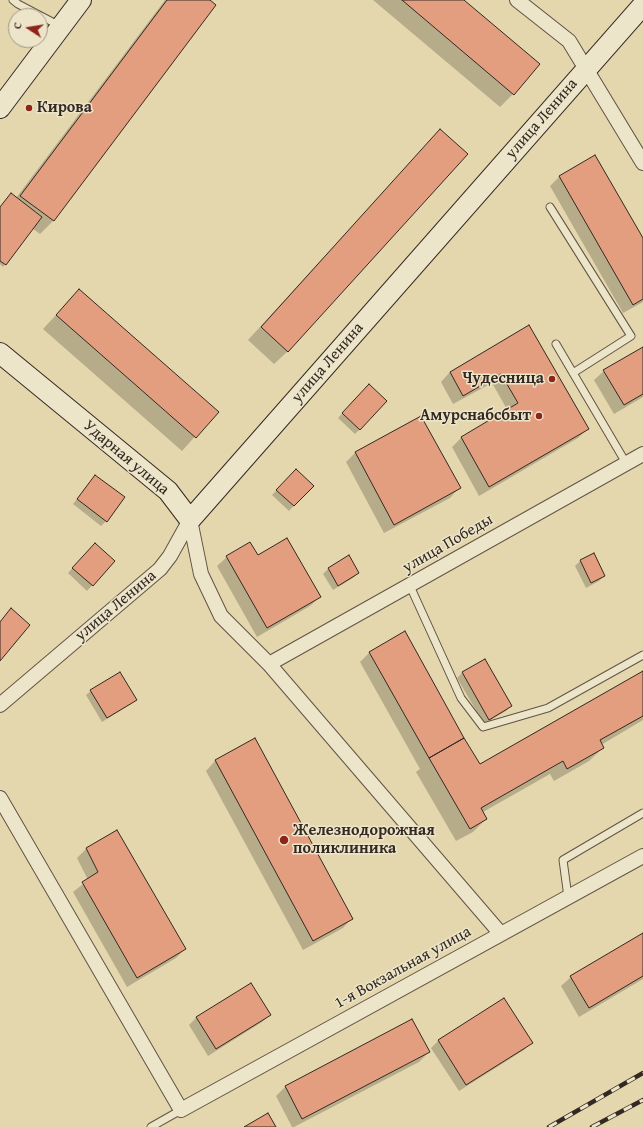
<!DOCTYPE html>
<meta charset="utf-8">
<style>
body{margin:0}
#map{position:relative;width:643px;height:1127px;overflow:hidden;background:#e4d7ad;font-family:"Gentium Book Plus",serif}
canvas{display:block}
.north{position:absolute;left:8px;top:8px;width:40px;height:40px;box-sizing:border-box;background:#ede5ca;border:1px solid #a39987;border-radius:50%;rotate:282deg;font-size:11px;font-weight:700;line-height:16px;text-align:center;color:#342822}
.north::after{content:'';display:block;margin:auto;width:14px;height:18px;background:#8f2418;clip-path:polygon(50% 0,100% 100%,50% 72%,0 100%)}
</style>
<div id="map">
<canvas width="643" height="1127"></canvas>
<div class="north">С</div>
</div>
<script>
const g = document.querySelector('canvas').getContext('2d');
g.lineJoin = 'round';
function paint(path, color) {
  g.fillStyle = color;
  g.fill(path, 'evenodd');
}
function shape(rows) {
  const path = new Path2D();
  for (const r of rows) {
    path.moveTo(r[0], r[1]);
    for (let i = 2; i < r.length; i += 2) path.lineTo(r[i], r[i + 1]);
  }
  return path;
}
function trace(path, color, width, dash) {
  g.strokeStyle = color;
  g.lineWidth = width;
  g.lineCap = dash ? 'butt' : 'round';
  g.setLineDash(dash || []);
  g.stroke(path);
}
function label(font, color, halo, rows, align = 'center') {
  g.font = font + ' "Gentium Book Plus",serif';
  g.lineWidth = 3;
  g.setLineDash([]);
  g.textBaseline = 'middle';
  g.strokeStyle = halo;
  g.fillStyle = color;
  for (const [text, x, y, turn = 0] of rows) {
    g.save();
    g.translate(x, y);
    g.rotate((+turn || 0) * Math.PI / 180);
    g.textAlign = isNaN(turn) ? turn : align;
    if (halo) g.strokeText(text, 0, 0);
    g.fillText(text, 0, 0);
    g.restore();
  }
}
paint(shape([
 [165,0,208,0,215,5,53,221,40,234,32,228,3,267,0,264,0,208,16,198],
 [373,0,462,0,513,94,500,107],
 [440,130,288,351,274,364,248,340],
 [595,156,643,240,643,302,623,313,550,186,559,177],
 [79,290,217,412,182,451,43,329],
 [529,327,588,429,578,438,479,496,452,447,461,438,508,411,492,383,453,404,441,382,450,372],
 [643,348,643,397,614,414,594,380,604,371],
 [364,390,360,429,355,434,338,418],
 [421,417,459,488,450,498,384,533,346,462,355,453],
 [296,470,312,486,289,511,272,495],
 [95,476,106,521,101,526,73,504],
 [90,549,114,561,87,591,68,573],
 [593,554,604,576,599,581,586,588,575,566,580,561],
 [257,556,320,597,310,606,257,637,217,566,227,557],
 [348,557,358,573,353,578,333,590,323,574,328,569],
 [370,652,464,739,480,765,643,672,643,720,601,745,603,748,589,761,554,781,550,774,483,812,486,819,473,832,456,841,416,772,420,769,360,662],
 [484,660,511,706,506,711,484,724,457,678,462,673],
 [91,691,136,700,131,704,102,722,86,695],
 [255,740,352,918,343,928,303,950,206,771,215,761],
 [117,831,185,949,176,958,127,987,73,892,88,880,77,858,86,849],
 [643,935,643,979,579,1017,561,986,571,977],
 [250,984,270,1015,262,1022,208,1056,189,1025,196,1018],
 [439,1040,531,1043,524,1050,459,1091,431,1048],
 [429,1052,419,1062,294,1127,292,1127,276,1096,286,1086]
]), '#0003');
const building = shape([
 [167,0,210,0,216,5,54,221,20,196,167,0],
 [402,0,464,0,540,64,514,95,402,0],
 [440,129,468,154,288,352,261,327,440,129],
 [595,155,643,238,643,299,633,305,559,176,595,155],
 [11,193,42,217,6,265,0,261,0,207,11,193],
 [79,289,219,412,196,438,56,315,79,289],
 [529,325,589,429,489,487,461,437,518,403,501,374,463,396,450,372,529,325],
 [643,347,643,394,624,405,603,370,643,347],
 [369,384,387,401,360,430,342,413,369,384],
 [421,416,461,488,394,525,355,452,421,416],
 [296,469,314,486,294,506,276,490,296,469],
 [95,475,125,497,107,522,77,499,95,475],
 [287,538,321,597,267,628,226,556,250,542,258,555,287,538],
 [95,543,115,561,93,586,72,568,95,543],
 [594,553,605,576,591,583,580,560,594,553],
 [349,555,359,573,338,586,328,568,349,555],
 [11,608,30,625,0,661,0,622,11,608],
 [405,631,464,738,429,758,369,652,405,631],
 [485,659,512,706,489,720,462,672,485,659],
 [643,671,643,716,600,740,604,748,567,769,563,761,481,808,487,819,470,829,429,758,464,738,480,764,643,671],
 [120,672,137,700,107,718,90,690,120,672],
 [255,738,353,919,313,941,215,760,255,738],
 [117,830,186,949,137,978,82,882,98,872,86,848,117,830],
 [643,933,643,976,589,1008,570,976,643,933],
 [251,983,271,1015,216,1049,196,1017,251,983],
 [504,998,533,1043,466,1085,438,1040,504,998],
 [412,1019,430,1052,302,1119,285,1086,412,1019],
 [268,1113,276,1127,244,1127,268,1113]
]);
paint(building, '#e39e7f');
trace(building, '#342822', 1);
const lane = shape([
 [13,0,18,4,60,26],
 [550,207,631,336,573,373],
 [556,344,626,463],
 [410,586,461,698,483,727,548,708,643,655],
 [568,897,563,860,643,813],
 [151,1127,181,1110]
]);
const street = shape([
 [517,0,569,41,643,163],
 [190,520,201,574,221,616,269,664,501,934],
 [269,664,643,454],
 [0,705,160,569,170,556,190,520],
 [0,798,181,1110,643,856]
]);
const secondary = shape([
 [0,108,81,0],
 [0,353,168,491,190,520,643,5]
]);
trace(lane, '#605445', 9);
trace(street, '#605445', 16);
trace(secondary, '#342822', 22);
trace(lane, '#ede5ca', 7);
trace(street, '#ede5ca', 14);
trace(secondary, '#ede5ca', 20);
const rail = shape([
 [549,1127,643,1073],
 [592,1127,643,1100]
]);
trace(rail, '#342822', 4.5);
trace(rail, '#ede5ca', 3, [9]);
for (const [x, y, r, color] of [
 [29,108,4,"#8f2418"],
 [552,379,4,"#8f2418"],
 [539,416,4,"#8f2418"],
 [284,840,5,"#8f2418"]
]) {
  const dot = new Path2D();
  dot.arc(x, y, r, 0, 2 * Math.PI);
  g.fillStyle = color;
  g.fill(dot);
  trace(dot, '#ede5ca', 1.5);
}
label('bold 16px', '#342822', '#ede5ca', [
 ["Кирова",37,108],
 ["Чудесница",544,379,"right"],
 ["Амурснабсбыт",531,416,"right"],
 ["Железнодорожная",293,831],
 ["поликлиника",293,849]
], 'left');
label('16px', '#342822', '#ede5ca', [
 ["улица Ленина",542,119,-49],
 ["улица Ленина",328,363,-49],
 ["Ударная улица",126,458,40],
 ["улица Победы",448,544,-30],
 ["улица Ленина",116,606,-40],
 ["1-я Вокзальная улица",403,968,-29]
]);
</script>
